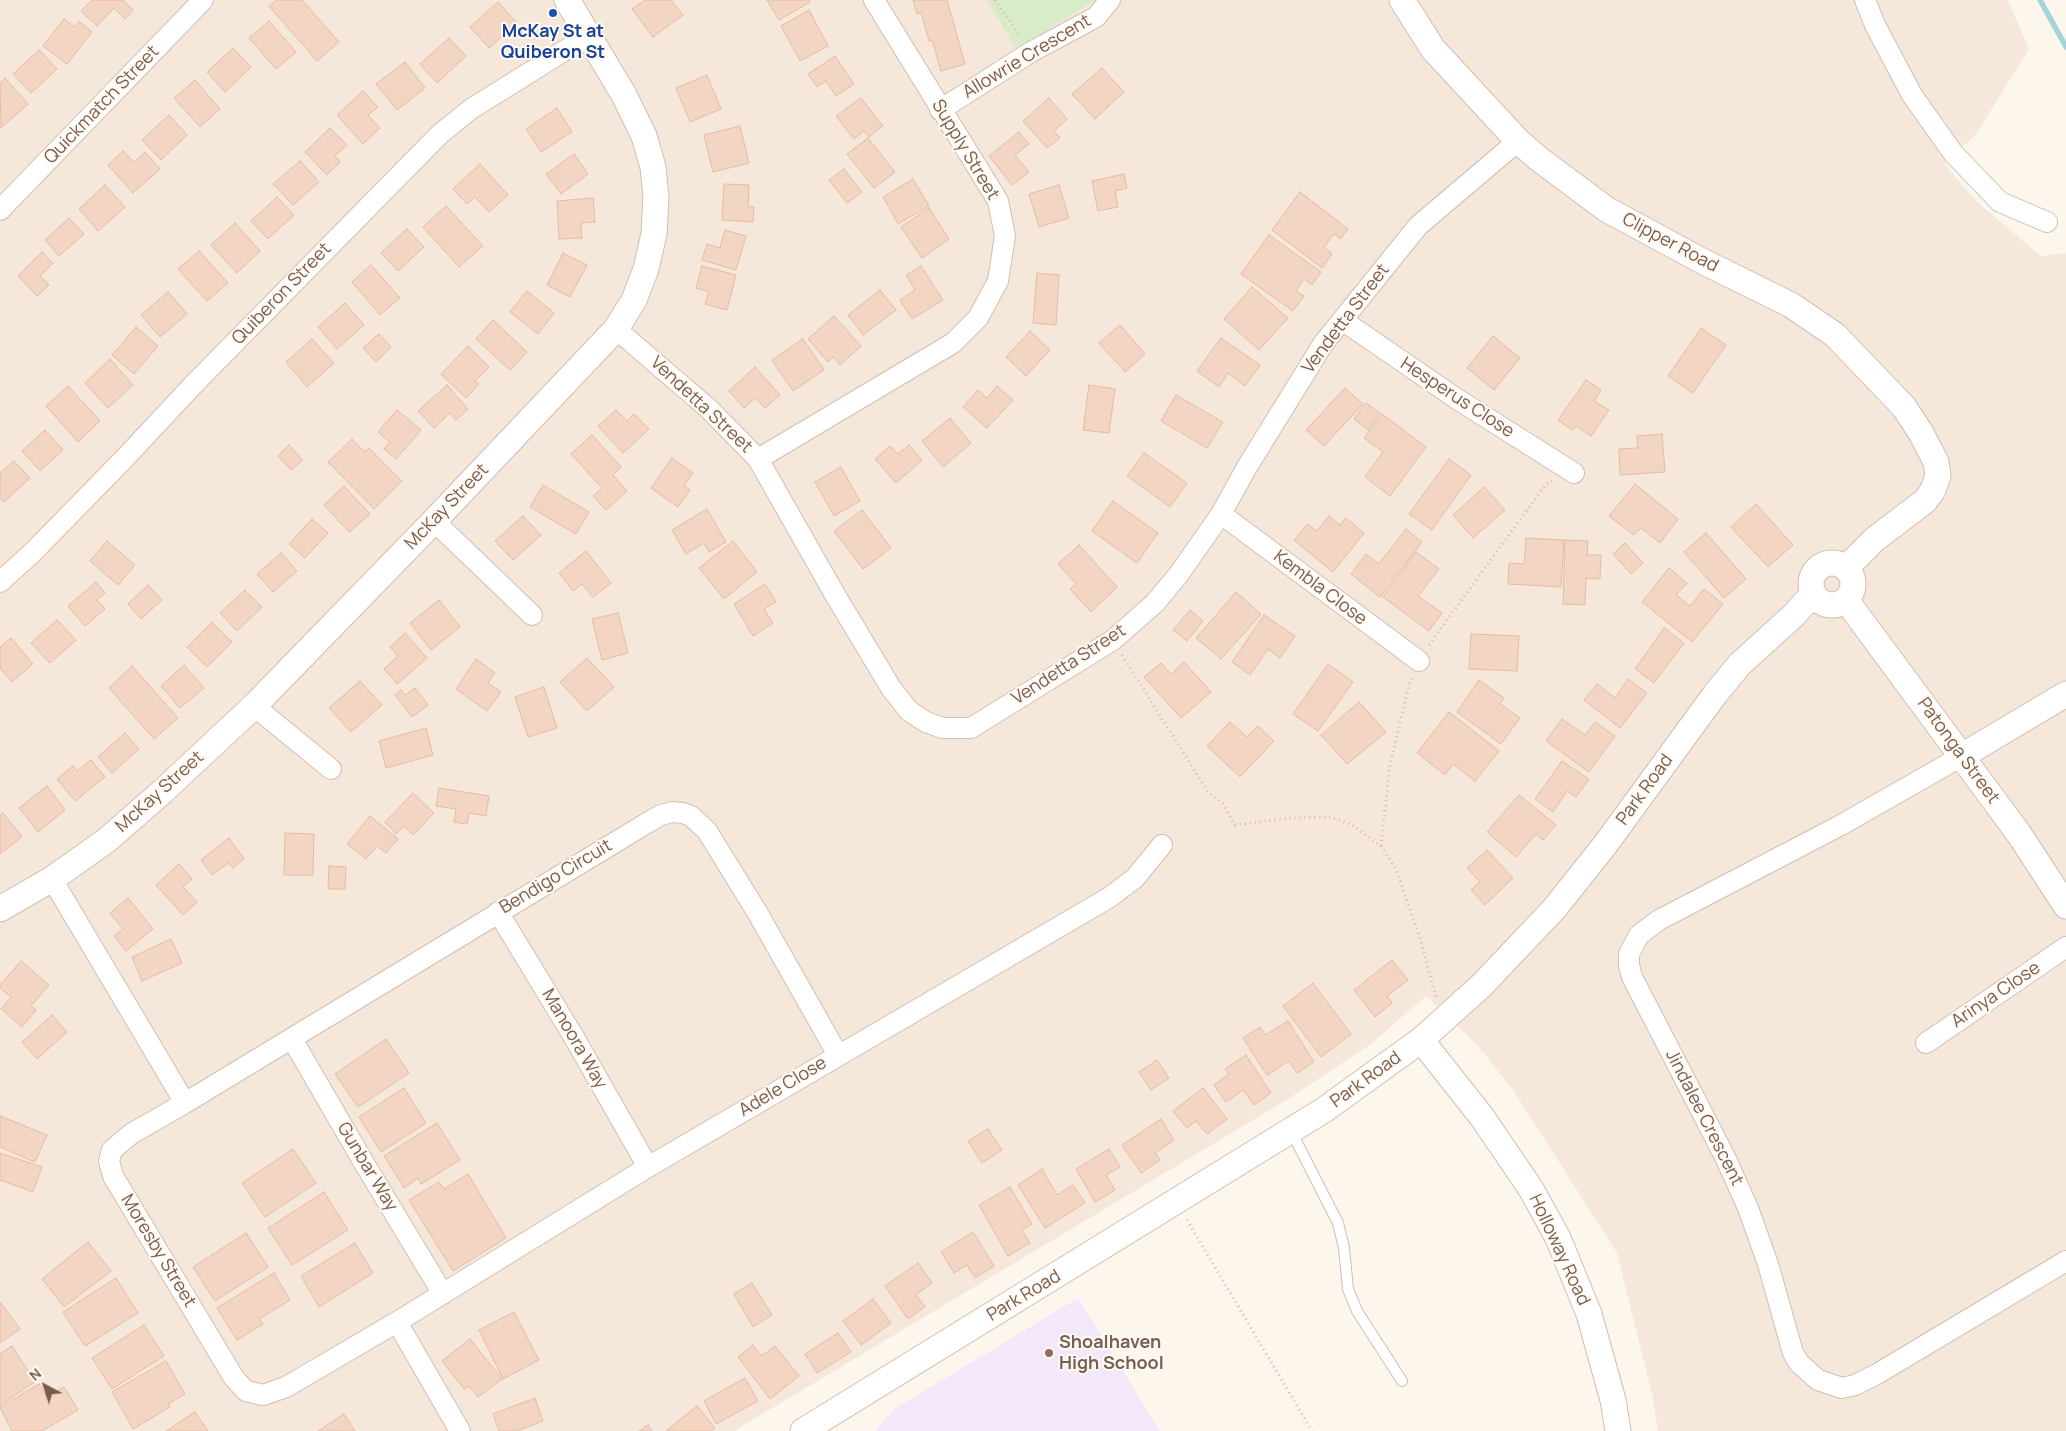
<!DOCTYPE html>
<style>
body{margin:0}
#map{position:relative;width:2066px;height:1431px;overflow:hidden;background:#fdf6ec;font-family:Manrope,sans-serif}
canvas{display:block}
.north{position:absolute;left:20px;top:1361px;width:50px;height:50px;-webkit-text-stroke:4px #fffaf3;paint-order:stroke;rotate:320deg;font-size:14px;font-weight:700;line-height:20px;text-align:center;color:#7a5c4d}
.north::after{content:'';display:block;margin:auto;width:18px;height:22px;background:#7a5c4d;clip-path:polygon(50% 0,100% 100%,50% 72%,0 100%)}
</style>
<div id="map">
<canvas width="2066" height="1431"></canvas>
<div class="north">N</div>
</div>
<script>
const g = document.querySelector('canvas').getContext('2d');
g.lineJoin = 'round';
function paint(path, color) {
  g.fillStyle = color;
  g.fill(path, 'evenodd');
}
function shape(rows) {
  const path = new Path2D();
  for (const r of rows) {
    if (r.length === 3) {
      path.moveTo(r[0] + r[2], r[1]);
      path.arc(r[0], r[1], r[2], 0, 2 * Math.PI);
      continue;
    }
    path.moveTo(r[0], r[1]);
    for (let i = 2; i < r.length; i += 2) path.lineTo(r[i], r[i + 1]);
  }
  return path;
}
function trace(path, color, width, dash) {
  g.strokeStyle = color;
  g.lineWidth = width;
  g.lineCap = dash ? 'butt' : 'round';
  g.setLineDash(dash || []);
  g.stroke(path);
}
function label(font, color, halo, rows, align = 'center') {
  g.font = font + ' Manrope,sans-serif';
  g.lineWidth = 4;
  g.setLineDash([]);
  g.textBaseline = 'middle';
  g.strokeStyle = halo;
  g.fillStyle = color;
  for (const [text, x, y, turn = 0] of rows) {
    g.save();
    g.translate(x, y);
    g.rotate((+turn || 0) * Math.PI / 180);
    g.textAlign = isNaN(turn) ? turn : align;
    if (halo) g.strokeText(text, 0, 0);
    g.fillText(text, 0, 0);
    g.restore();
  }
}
paint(shape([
 [0,0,2008,0,2029,49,1976,134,1944,164,1977,202,2041,256,2066,253,2066,1431,1658,1431,1653,1398,1617,1253,1513,1090,1478,1046,1426,996,1371,1044,1288,1099,734,1431,0,1431]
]), '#f5e8da');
paint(shape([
 [1078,1298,1160,1431,875,1431,894,1409]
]), '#f3e8fa');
paint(shape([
 [987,0,1096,0,1016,49]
]), '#d8ecc9');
trace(shape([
 [2040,0,2066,47]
]), '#a5d3da', 5.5);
const building = shape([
 [92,0,123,0,133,10,125,19,114,8,97,26,81,11,92,0],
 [276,0,302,0,339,42,317,61,269,6,276,0],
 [645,0,671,0,683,15,653,37,632,9,645,0],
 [767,0,809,0,810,2,779,20,767,0],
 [913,0,947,0,965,64,941,71,932,40,929,41,921,12,917,14,913,0],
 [498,2,517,23,489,48,470,27,498,2],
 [809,10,828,46,800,61,781,26,809,10],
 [64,19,75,27,79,21,92,32,67,64,43,46,64,19],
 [269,21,296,52,276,69,249,38,269,21],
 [449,38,466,56,437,83,420,64,449,38],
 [233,48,251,67,225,92,207,72,233,48],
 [39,50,57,69,31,93,13,74,39,50],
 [835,56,854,84,836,96,826,81,817,87,808,74,835,56],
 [405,62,425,88,397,110,376,84,405,62],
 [1102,68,1124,92,1095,119,1072,94,1102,68],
 [707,75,721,109,690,122,676,88,707,75],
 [5,78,28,104,1,128,0,83,5,78],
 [195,80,220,109,200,127,174,98,195,80],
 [363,91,378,107,368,115,380,128,363,144,337,115,363,91],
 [861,98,883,126,869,137,864,131,854,139,836,116,861,98],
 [1049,98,1067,119,1054,131,1060,138,1047,148,1023,121,1049,98],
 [557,108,572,132,541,152,526,129,557,108],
 [169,115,187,135,161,160,142,140,169,115],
 [740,126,749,163,713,172,704,135,740,126],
 [330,128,347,145,335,156,340,162,327,175,305,152,330,128],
 [1019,132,1029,144,1015,155,1029,172,1012,185,989,156,1019,132],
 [868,138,895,172,874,188,847,154,868,138],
 [123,151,134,162,145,152,160,169,133,193,108,165,123,151],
 [574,154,588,174,561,194,546,174,574,154],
 [300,161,319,182,293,205,273,184,300,161],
 [480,164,508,195,489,212,475,197,467,204,453,189,480,164],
 [844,169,862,192,847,203,829,180,844,169],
 [1124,174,1127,188,1115,191,1118,207,1098,211,1092,181,1124,174],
 [913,179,929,206,898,224,883,197,913,179],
 [724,184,749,185,748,207,754,207,753,222,722,220,724,184],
 [105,185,125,207,98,231,79,209,105,185],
 [1059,185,1069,218,1039,227,1029,194,1059,185],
 [1300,192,1348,229,1340,239,1334,234,1324,247,1332,254,1322,268,1272,230,1300,192],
 [277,197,294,215,268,239,251,221,277,197],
 [593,198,595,222,581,223,582,238,559,239,557,201,593,198],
 [446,206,483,246,459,267,423,227,446,206],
 [929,208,949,239,922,258,901,227,929,208],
 [69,218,84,234,59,256,45,240,69,218],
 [235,223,260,251,237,273,211,245,235,223],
 [407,229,424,247,398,271,381,253,407,229],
 [725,230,746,236,736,270,702,260,707,244,720,248,725,230],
 [1269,235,1321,272,1312,285,1304,279,1296,291,1304,296,1293,311,1241,274,1269,235],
 [199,251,228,283,207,301,178,269,199,251],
 [42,252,53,263,40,276,49,285,37,296,18,276,42,252],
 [563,253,587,265,570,297,547,285,563,253],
 [371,265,400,298,380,315,352,282,371,265],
 [702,266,736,275,727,310,705,304,709,292,696,288,702,266],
 [921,266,943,300,912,319,900,300,915,290,906,275,921,266],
 [1037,273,1059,275,1056,325,1033,323,1037,273],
 [1252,287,1288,318,1259,350,1224,319,1252,287],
 [880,290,896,310,863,335,848,315,880,290],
 [527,291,554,313,538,334,510,312,527,291],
 [168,292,187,314,160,337,141,315,168,292],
 [345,303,364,325,337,349,318,327,345,303],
 [834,316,861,346,840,365,833,357,828,362,808,339,834,316],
 [493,320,527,352,510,370,476,339,493,320],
 [1120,325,1145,354,1125,372,1099,343,1120,325],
 [136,327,158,346,134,374,112,355,136,327],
 [1701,328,1726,345,1693,393,1668,376,1701,328],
 [1030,331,1050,350,1026,376,1006,357,1030,331],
 [379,334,391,347,376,362,363,348,379,334],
 [1493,336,1520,358,1494,390,1467,368,1493,336],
 [1221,338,1260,365,1245,386,1228,373,1219,387,1197,371,1221,338],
 [312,339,334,363,307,387,286,362,312,339],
 [803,339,824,370,793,391,772,360,803,339],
 [468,346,489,367,475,381,479,384,466,398,441,374,468,346],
 [110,359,133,385,108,408,85,383,110,359],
 [755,367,780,395,765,408,755,398,744,408,729,391,755,367],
 [1586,380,1601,390,1594,401,1609,410,1591,436,1576,426,1572,430,1558,420,1586,380],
 [447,385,468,409,456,420,450,413,434,428,418,411,447,385],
 [1089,385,1115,389,1109,433,1083,430,1089,385],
 [68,386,100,421,78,442,46,406,68,386],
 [997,386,1013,400,987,428,963,407,978,390,987,398,997,386],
 [1345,388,1363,404,1324,446,1306,430,1345,388],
 [1176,395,1223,422,1207,448,1161,421,1176,395],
 [1366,403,1380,413,1368,430,1354,419,1366,403],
 [397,410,421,430,396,459,384,449,390,442,378,432,397,410],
 [616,410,627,421,634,414,649,429,623,453,598,426,616,410],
 [1382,414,1426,447,1390,496,1365,477,1383,452,1364,438,1382,414],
 [950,418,971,443,943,467,922,441,950,418],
 [45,430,63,450,40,471,22,451,45,430],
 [1662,434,1665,472,1620,475,1619,449,1638,448,1637,436,1662,434],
 [592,435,621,467,613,475,627,491,606,510,593,496,602,488,571,454,592,435],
 [352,439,365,452,369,448,402,481,374,509,328,462,352,439],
 [289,445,303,460,291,470,278,456,289,445],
 [909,445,922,460,896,483,875,459,890,446,898,454,909,445],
 [1144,453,1187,483,1170,507,1127,476,1144,453],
 [672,458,693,473,684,486,690,490,678,507,651,488,672,458],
 [1449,459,1471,475,1432,530,1409,514,1449,459],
 [14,461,30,478,4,502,0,498,0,473,14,461],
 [841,467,860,501,834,516,815,482,841,467],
 [1635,484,1678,519,1660,543,1641,528,1634,535,1609,516,1635,484],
 [543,485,589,512,576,534,530,507,543,485],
 [344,486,370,514,349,532,324,505,344,486],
 [1484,487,1505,510,1473,538,1453,515,1484,487],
 [1113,501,1158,533,1137,563,1092,531,1113,501],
 [1756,504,1793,545,1768,567,1731,527,1756,504],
 [707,509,726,542,709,552,704,543,686,554,672,530,707,509],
 [862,510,891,548,863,569,834,531,862,510],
 [523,516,541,535,513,560,495,541,523,516],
 [1329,516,1340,525,1346,518,1364,533,1333,572,1294,540,1307,524,1317,531,1329,516],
 [312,519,328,533,305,558,289,544,312,519],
 [1406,529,1422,542,1380,597,1351,574,1366,554,1379,564,1406,529],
 [1706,533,1746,579,1724,598,1684,552,1706,533],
 [1526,538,1564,540,1561,587,1508,584,1509,563,1524,564,1526,538],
 [1565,540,1588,541,1587,555,1601,555,1600,579,1586,578,1585,605,1563,604,1565,540],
 [107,541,135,565,118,585,90,561,107,541],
 [733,541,757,572,724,599,699,568,733,541],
 [1625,543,1643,563,1631,574,1613,554,1625,543],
 [1079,545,1117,587,1091,612,1070,589,1076,584,1058,564,1079,545],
 [586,551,611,583,593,597,582,584,573,591,559,573,586,551],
 [1416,552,1439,569,1418,596,1442,613,1429,631,1383,597,1416,552],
 [281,553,297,571,273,592,257,574,281,553],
 [1669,568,1687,583,1676,595,1690,606,1704,589,1723,604,1692,642,1642,602,1669,568],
 [96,582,105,593,97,600,105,609,85,626,68,606,96,582],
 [765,584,776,602,764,609,773,623,753,636,734,604,765,584],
 [148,585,162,600,141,619,128,604,148,585],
 [245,590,262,607,237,631,220,613,245,590],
 [1236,592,1261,614,1221,659,1196,638,1236,592],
 [439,600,460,627,431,650,410,623,439,600],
 [1190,610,1203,621,1187,641,1173,630,1190,610],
 [618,613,628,653,602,660,592,619,618,613],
 [1264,615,1295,636,1280,658,1268,649,1250,675,1232,662,1264,615],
 [57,620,76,640,50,663,31,643,57,620],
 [212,622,232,642,207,667,187,647,212,622],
 [1664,628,1684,643,1654,683,1635,669,1664,628],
 [405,633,427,658,397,684,384,669,398,656,390,647,405,633],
 [1471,634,1519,636,1517,671,1469,669,1471,634],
 [11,638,33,664,12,682,0,668,0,647,11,638],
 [587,658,614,687,587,711,560,682,587,658],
 [476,659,495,673,488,683,501,692,487,711,456,689,476,659],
 [1184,662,1211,692,1181,718,1144,677,1161,663,1171,674,1184,662],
 [1328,664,1353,682,1318,731,1293,714,1328,664],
 [184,665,204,688,180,708,161,686,184,665],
 [132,666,178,718,154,739,109,688,132,666],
 [1628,679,1647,693,1620,728,1584,700,1597,684,1615,698,1628,679],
 [1479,680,1504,698,1500,704,1520,718,1501,744,1457,712,1479,680],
 [360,681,382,705,351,732,329,708,360,681],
 [544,687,557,728,528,737,515,697,544,687],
 [415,688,428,705,412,717,395,695,401,690,405,695,415,688],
 [1359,702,1386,732,1347,764,1321,735,1359,702],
 [1449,712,1499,751,1475,781,1453,764,1445,775,1417,753,1449,712],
 [1562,719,1585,735,1595,722,1615,736,1589,772,1546,741,1562,719],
 [1230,722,1247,737,1258,726,1274,741,1240,777,1207,746,1230,722],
 [426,728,433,755,386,768,379,741,426,728],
 [125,733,139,749,112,773,98,757,125,733],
 [91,760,105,777,75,801,57,779,73,766,77,771,91,760],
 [1562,761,1589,779,1576,797,1567,791,1553,812,1535,799,1562,761],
 [47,786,65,810,38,832,19,808,47,786],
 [439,788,489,796,486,816,469,813,467,824,454,822,456,809,436,806,439,788],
 [413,793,434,813,413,835,404,826,396,834,385,822,413,793],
 [1519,795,1556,825,1543,840,1536,834,1516,857,1487,832,1519,795],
 [3,813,22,837,0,854,0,815,3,813],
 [370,816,398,839,386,853,377,846,366,859,347,844,370,816],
 [285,833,314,834,313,875,284,875,285,833],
 [229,838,244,859,233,868,228,863,212,875,201,860,229,838],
 [1487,850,1513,878,1485,905,1471,890,1480,882,1467,868,1487,850],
 [179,864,192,879,183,887,197,902,183,915,156,885,179,864],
 [329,866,346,867,345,889,328,889,329,866],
 [128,898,153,929,126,951,114,936,123,929,110,913,128,898],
 [171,939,182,963,142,981,132,957,171,939],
 [1392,960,1408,980,1387,996,1392,1003,1375,1017,1354,990,1392,960],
 [21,961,49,985,31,1006,36,1010,22,1027,1,1009,11,997,0,988,0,985,21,961],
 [1313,983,1351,1034,1321,1057,1283,1006,1313,983],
 [52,1015,67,1032,37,1059,22,1042,52,1015],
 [1288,1021,1314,1062,1297,1073,1289,1061,1267,1075,1243,1038,1260,1027,1265,1035,1288,1021],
 [386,1039,409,1073,358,1107,335,1074,386,1039],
 [1246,1055,1271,1093,1254,1105,1243,1090,1226,1102,1214,1085,1229,1074,1225,1069,1246,1055],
 [1157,1060,1169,1078,1151,1090,1139,1072,1157,1060],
 [404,1088,426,1123,381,1152,359,1117,404,1088],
 [1203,1088,1227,1119,1207,1134,1196,1121,1187,1128,1173,1111,1203,1088],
 [0,1116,47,1135,35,1162,0,1147,0,1116],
 [1161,1119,1174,1140,1155,1153,1160,1160,1141,1173,1122,1145,1161,1119],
 [437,1123,460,1160,421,1184,418,1178,404,1188,384,1156,437,1123],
 [988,1129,1002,1150,982,1163,968,1141,988,1129],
 [293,1149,316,1183,265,1217,242,1183,293,1149],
 [1109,1149,1120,1167,1106,1175,1115,1190,1095,1202,1076,1169,1109,1149],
 [0,1153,42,1167,33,1192,0,1180,0,1153],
 [1042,1169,1057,1195,1073,1185,1085,1203,1045,1228,1018,1185,1042,1169],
 [468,1174,506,1238,453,1271,409,1200,439,1182,444,1189,468,1174],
 [1010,1187,1032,1224,1022,1230,1030,1243,1008,1256,979,1205,1010,1187],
 [324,1192,348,1230,292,1265,268,1228,324,1192],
 [973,1232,994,1266,975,1278,967,1265,954,1273,941,1252,973,1232],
 [246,1233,268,1267,215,1301,193,1267,246,1233],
 [88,1242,111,1271,64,1307,42,1279,88,1242],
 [355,1243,373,1273,319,1307,301,1276,355,1243],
 [918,1263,932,1283,916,1295,925,1307,908,1319,885,1286,918,1263],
 [274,1273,290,1300,259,1319,263,1324,237,1340,217,1308,274,1273],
 [116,1278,138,1313,85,1346,63,1312,116,1278],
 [752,1283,772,1315,753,1327,734,1294,752,1283],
 [873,1299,891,1323,861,1345,843,1321,873,1299],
 [0,1302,20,1329,0,1343,0,1302],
 [514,1312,539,1360,503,1379,479,1330,514,1312],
 [144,1325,164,1356,112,1389,92,1358,144,1325],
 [838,1333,851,1352,817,1373,805,1354,838,1333],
 [470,1339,502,1379,478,1397,469,1386,464,1389,442,1361,470,1339],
 [753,1345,762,1356,775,1346,799,1376,770,1399,738,1357,753,1345],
 [12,1346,35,1382,0,1405,0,1354,12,1346],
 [166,1361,185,1394,168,1404,170,1407,133,1429,112,1392,166,1361],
 [745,1378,758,1401,716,1424,704,1401,745,1378],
 [39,1384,47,1397,64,1387,78,1410,42,1431,12,1431,0,1407,39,1384],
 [535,1398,543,1421,517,1431,499,1431,493,1414,535,1398],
 [697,1406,715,1428,711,1431,666,1431,697,1406],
 [195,1412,208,1431,166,1431,195,1412],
 [344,1414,355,1431,318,1431,344,1414],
 [648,1425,652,1431,639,1431,648,1425]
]);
paint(building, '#f3d5c3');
trace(building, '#e6bba3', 1);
const service = shape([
 [1291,1131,1338,1223,1344,1248,1348,1289,1357,1311,1402,1381]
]);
const minor = shape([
 [1865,0,1875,25,1912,95,1953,153,2000,202,2047,222],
 [940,110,1031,52,1096,17,1110,0],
 [0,210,203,0],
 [1342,320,1457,399,1574,473],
 [616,329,709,409,758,459,834,593,891,688,909,711,926,722,943,728,971,728,1113,640,1155,603,1179,574,1221,514,1247,467,1323,344,1418,226,1518,141],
 [758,459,953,343,978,318,998,281,1005,236,998,201,874,0],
 [1221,514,1419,661],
 [434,521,532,615],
 [0,582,31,554,123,460,195,383,440,134,471,109,588,36],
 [254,706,331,769],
 [1962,756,1841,825,1659,920,1639,935,1629,954,1629,965,1632,977,1725,1157,1748,1208,1768,1264,1793,1353,1799,1363,1818,1380,1842,1388,1855,1385,1877,1374,2066,1261],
 [52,879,185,1103,131,1134,112,1150,109,1161,113,1176,234,1378,246,1391,263,1395,286,1387,397,1322,460,1431],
 [498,912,575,1039,648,1167],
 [292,1039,364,1163,443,1294],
 [1926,1043,2066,947],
 [185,1103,647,823,661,815,672,812,683,813,691,816,707,831,757,912,838,1055],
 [397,1322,648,1167,1110,897,1135,878,1162,845]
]);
const tertiary = shape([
 [1402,0,1433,49,1518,141,1539,159,1606,209,1702,261,1791,305,1816,322,1835,335,1904,407,1921,433,1936,462,1938,476,1933,490,1925,501,1875,539,1846,568],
 [1832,584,21],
 [1846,600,2019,834,2066,906],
 [1962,756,2066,694],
 [0,909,52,879,107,840,163,791,254,706,434,521,616,329,634,300,646,269,654,234,656,197,653,167,644,136,624,95,567,0],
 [1421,1040,1482,1117,1531,1189,1558,1238,1589,1314,1613,1400,1618,1431],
 [803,1431,1324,1110,1421,1040,1482,985,1554,909,1605,845,1716,693,1740,664,1794,615,1813,594]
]);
trace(service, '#d1beb0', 12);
trace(minor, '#d1beb0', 22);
trace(tertiary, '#d1beb0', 27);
trace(shape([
 [995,0,1020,36],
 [1429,645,1546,484,1552,481],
 [1122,655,1208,792,1223,804,1235,825,1289,818,1332,817,1354,826,1381,846,1396,869,1420,938,1436,997],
 [1381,846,1390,765,1409,684,1412,677],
 [1187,1220,1312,1431]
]), '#d9b8a5', 3, [1, 4]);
trace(service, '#fff', 10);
trace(minor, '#fff', 20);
trace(tertiary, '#fff', 25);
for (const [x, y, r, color] of [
 [553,13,5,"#1a4fb4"],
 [1049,1353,5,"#8d6e63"]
]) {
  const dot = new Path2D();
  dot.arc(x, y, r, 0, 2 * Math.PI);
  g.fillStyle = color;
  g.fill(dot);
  trace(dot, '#fffaf3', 2);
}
label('bold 18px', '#164399', '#fffaf3', [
 ["McKay St at",553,32],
 ["Quiberon St",553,53]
]);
label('18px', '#7a5c4d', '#fffaf3', [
 ["Allowrie Crescent",1027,57,-31],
 ["Quickmatch Street",102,105,-46],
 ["Supply Street",965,150,59],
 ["Clipper Road",1670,243,28],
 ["Quiberon Street",282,294,-46],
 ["Vendetta Street",1346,319,-53],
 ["Hesperus Close",1457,398,33],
 ["Vendetta Street",701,405,43],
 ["McKay Street",447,507,-46],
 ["Kembla Close",1320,588,37],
 ["Vendetta Street",1069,665,-33],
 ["Patonga Street",1958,751,54],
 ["Park Road",1645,790,-54],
 ["McKay Street",160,792,-42],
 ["Bendigo Circuit",556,877,-31],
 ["Arinya Close",1996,995,-34],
 ["Manoora Way",574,1039,60],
 ["Park Road",1366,1080,-36],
 ["Adele Close",783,1087,-31],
 ["Jindalee Crescent",1704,1118,63],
 ["Gunbar Way",367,1167,59],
 ["Holloway Road",1559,1250,65],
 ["Moresby Street",158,1251,59],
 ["Park Road",1024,1296,-31]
]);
label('bold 18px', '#785e54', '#fffaf3', [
 ["Shoalhaven",1059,1343],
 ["High School",1059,1364]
], 'left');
</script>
